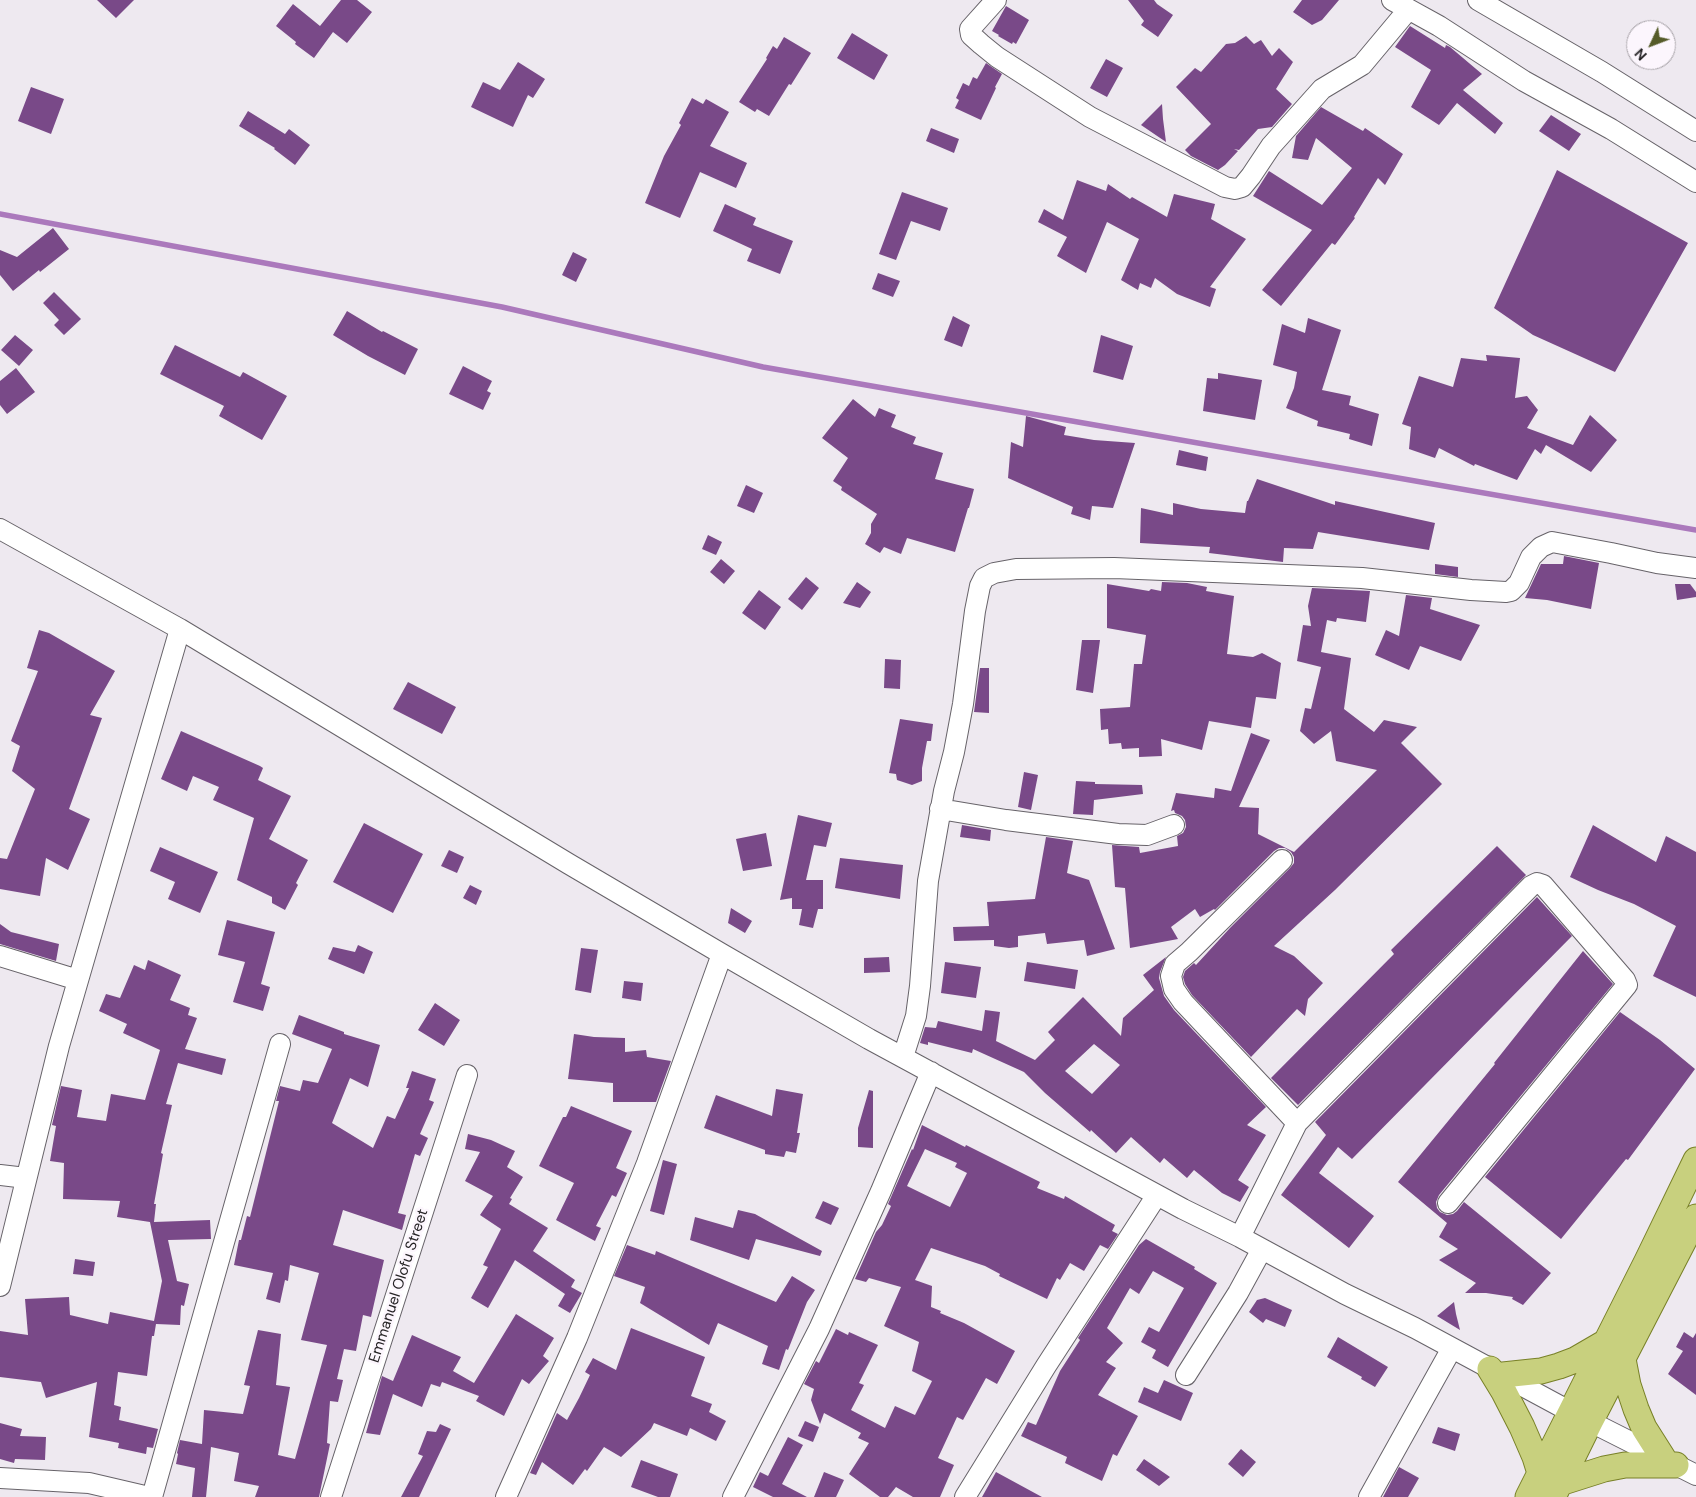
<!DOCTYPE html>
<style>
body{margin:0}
#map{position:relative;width:1696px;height:1497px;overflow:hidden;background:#eee9f0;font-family:"DM Sans",sans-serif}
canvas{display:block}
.north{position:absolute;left:1626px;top:20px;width:50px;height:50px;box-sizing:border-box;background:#fcf6fd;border:1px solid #a6a2a7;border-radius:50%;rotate:227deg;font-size:14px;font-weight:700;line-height:20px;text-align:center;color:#262426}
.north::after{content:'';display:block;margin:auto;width:18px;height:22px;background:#555b29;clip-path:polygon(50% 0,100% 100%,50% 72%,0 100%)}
</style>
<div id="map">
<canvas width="1696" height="1497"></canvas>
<div class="north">N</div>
</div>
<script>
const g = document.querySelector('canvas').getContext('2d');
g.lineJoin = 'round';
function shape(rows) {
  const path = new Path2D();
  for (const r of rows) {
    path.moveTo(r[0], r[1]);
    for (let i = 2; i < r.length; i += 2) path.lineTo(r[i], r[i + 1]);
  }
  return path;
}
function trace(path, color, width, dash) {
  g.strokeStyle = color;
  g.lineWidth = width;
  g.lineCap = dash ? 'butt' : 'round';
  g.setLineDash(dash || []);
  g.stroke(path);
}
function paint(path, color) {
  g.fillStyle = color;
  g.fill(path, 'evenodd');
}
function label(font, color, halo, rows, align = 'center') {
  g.font = font + ' "DM Sans",sans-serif';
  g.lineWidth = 5;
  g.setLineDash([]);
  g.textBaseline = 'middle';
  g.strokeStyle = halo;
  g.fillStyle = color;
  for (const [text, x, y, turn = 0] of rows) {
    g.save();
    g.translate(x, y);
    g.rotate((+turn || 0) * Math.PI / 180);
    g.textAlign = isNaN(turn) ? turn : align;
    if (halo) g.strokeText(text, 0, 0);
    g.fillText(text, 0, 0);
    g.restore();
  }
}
trace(shape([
 [0,214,502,307,763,367,1696,530]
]), '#ab79bc', 5.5);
paint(shape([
 [97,0,134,0,116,18],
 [341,0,357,0,372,12,347,43,333,32,314,58,295,44,296,42,276,26,293,4,320,26],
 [1128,0,1154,0,1157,4,1173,15,1158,37,1141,25,1144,21],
 [1302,0,1339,0,1322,20,1312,25,1293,12],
 [1006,6,1029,20,1016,44,1013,42,1012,44,998,36,999,35,992,31],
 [1410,26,1445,48,1446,45,1450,47,1482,74,1463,90,1503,123,1495,134,1457,103,1439,125,1411,107,1431,70,1395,47],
 [852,33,888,55,874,80,837,58],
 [1246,36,1254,44,1261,40,1272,56,1279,48,1293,62,1276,89,1292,104,1272,127,1258,129,1239,150,1234,149,1238,151,1225,165,1218,170,1191,156,1185,150,1211,124,1176,87,1195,68,1201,72,1226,44,1235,43],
 [784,37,811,53,791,85,789,84,769,116,757,109,755,112,739,102,767,59,766,58,773,46,777,49],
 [1106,59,1123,68,1107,97,1090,88],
 [518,62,545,79,533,98,528,95,513,127,471,107,483,82,500,90],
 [986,63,1002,74,995,87,996,88,981,120,955,108,959,100,956,98,963,83,969,86,973,77,977,79],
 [31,87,64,99,51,134,18,121],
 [692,98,703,104,706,99,729,112,710,146,747,163,736,188,700,172,680,218,645,203,664,156,681,125,679,123],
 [1162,104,1163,119,1166,142,1141,125],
 [1321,107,1363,131,1365,128,1403,154,1385,185,1378,178,1354,217,1355,218,1335,245,1332,243,1281,306,1262,290,1312,230,1253,196,1269,171,1322,205,1352,168,1316,138,1308,160,1292,158,1296,136],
 [248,111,285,134,289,129,310,145,295,165,274,149,275,148,239,126],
 [1551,115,1581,134,1569,151,1539,131],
 [931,128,959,139,954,153,926,141],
 [1557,170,1688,243,1615,372,1533,335,1494,308],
 [1077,180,1106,191,1108,184,1130,199,1132,197,1167,217,1174,194,1215,204,1211,219,1246,239,1210,287,1216,289,1210,307,1177,294,1155,278,1151,288,1140,283,1138,290,1121,280,1139,239,1107,222,1086,273,1057,256,1067,237,1038,222,1044,209,1063,220],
 [902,192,948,208,940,231,911,221,896,260,879,254],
 [725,204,756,218,753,225,793,241,780,274,747,261,752,249,713,231],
 [53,228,69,249,40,272,39,270,13,291,0,275,0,250,17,257],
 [573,252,587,259,576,282,562,275],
 [878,273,900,281,893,297,872,289],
 [54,292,81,319,64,335,54,325,59,320,43,303],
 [347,311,382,332,383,331,418,349,405,375,368,356,333,335],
 [953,316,970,325,962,347,944,340],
 [1308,318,1341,330,1322,390,1351,396,1349,405,1379,414,1372,446,1349,439,1350,434,1317,426,1318,421,1286,408,1294,388,1297,372,1273,365,1282,324,1305,333],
 [15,335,33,350,19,366,1,350],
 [1101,335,1133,346,1123,380,1093,372],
 [175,345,240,377,243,372,287,396,262,440,219,416,224,406,160,374],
 [1486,355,1520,358,1515,398,1527,396,1538,410,1527,428,1573,445,1590,415,1617,440,1591,472,1546,445,1541,454,1535,449,1517,480,1475,464,1474,466,1439,448,1435,458,1409,449,1411,427,1402,424,1419,376,1453,387,1461,358,1487,361],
 [463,366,492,381,487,391,491,393,483,410,449,394],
 [16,368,35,392,7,414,0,405,0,381],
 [1218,373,1262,380,1255,420,1203,411,1207,378,1218,379],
 [853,399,875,417,879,408,896,415,891,427,916,437,913,444,943,453,935,479,974,489,969,508,968,508,955,552,907,538,901,554,884,547,880,553,865,544,871,533,871,524,877,514,841,490,842,487,833,481,848,458,822,438],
 [1026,416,1066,427,1064,435,1094,440,1135,443,1113,508,1092,506,1090,520,1071,514,1073,507,1008,478,1011,442,1023,447],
 [1179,450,1208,457,1206,471,1176,465],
 [1257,479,1335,505,1335,501,1435,523,1429,550,1318,532,1313,549,1284,548,1283,562,1209,553,1210,547,1140,543,1141,508,1173,515,1173,503,1201,509,1245,513,1247,501,1248,501],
 [746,485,763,493,754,513,737,506],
 [708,535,722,542,716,555,702,549],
 [1564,556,1599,563,1591,609,1547,600,1525,598,1541,564,1563,564],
 [721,559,735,571,724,584,710,572],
 [1435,564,1458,567,1458,577,1435,574],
 [806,577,819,588,802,610,788,599],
 [857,582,871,592,860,608,843,603],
 [1162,582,1187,583,1207,587,1206,591,1234,596,1227,654,1253,657,1262,653,1281,663,1276,699,1256,697,1251,728,1209,721,1202,750,1161,739,1162,756,1139,757,1139,748,1122,749,1121,743,1109,744,1108,729,1101,730,1100,709,1130,707,1134,664,1142,664,1146,635,1107,628,1107,584,1149,591,1151,589,1161,591],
 [1675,584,1690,584,1696,592,1696,597,1677,600],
 [1312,588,1370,591,1366,622,1337,618,1336,622,1327,620,1321,652,1351,658,1344,709,1374,732,1384,720,1417,727,1401,743,1442,784,1335,890,1274,946,1294,956,1323,983,1308,999,1305,1016,1297,1009,1251,1057,1192,995,1185,984,1183,977,1185,971,1194,963,1196,965,1230,928,1290,868,1294,863,1294,857,1291,852,1285,848,1279,848,1274,851,1215,910,1214,909,1200,917,1195,909,1171,927,1178,939,1130,948,1125,888,1115,887,1112,845,1139,847,1140,853,1178,846,1177,836,1183,833,1186,827,1185,820,1182,816,1175,813,1174,810,1171,811,1176,793,1214,798,1215,788,1231,791,1251,733,1270,740,1239,807,1259,808,1258,834,1294,852,1377,770,1336,761,1331,731,1314,744,1300,731,1305,708,1311,709,1321,667,1297,661,1303,625,1311,626,1308,606],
 [759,590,781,607,765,630,742,613],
 [1406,595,1432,598,1430,609,1480,625,1461,661,1420,646,1409,670,1375,655,1386,630,1399,636],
 [39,630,49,633,115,671,90,715,102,718,69,809,90,819,68,870,46,858,40,896,0,889,0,858,7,859,35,789,12,771,20,746,11,741,38,671,27,668],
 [1082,640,1100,640,1093,693,1076,690],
 [885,659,901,660,900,689,884,688],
 [980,668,989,668,989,713,974,712],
 [408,682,456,707,442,734,393,709],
 [900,719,933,724,931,741,927,741,922,768,922,781,912,785,897,780,896,774,889,773],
 [181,731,260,766,263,768,258,780,291,796,269,839,308,860,296,883,298,885,285,910,272,903,272,897,237,880,254,818,213,800,219,787,193,776,187,791,161,779],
 [1024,772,1038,775,1031,810,1018,807],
 [1076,781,1095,782,1095,784,1142,785,1143,794,1094,800,1093,815,1073,814],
 [798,815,832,823,826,847,814,845,806,880,823,880,823,909,818,909,813,928,799,925,802,909,792,909,792,898,780,900],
 [364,823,423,854,393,913,333,882],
 [962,825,991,830,990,841,960,837],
 [1593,825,1656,862,1666,836,1696,852,1696,997,1653,976,1676,926,1634,904,1598,890,1570,877],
 [766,833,772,866,743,871,736,839],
 [1046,837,1073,841,1067,873,1089,880,1115,949,1087,956,1084,940,1047,944,1045,933,1018,936,1018,947,1009,948,994,946,994,940,954,941,953,927,989,926,987,902,1035,899],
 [1497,846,1526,875,1298,1105,1271,1078,1394,954,1391,950],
 [160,847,218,872,200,913,168,899,175,882,150,871],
 [449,850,464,857,457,873,441,866],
 [840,858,903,865,900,899,835,888],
 [470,885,482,891,476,905,463,898],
 [1537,897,1572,936,1352,1159,1338,1147,1319,1173,1374,1216,1349,1248,1281,1195,1326,1135,1315,1122],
 [731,908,752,921,745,933,728,923],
 [227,920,275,932,261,984,270,987,263,1011,233,1002,245,962,218,955],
 [0,924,11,932,59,944,56,961,0,944],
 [358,945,373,952,364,974,328,959,333,947,355,952],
 [581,948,598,950,591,993,575,990],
 [1583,951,1613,984,1439,1195,1436,1202,1437,1208,1440,1212,1447,1215,1453,1214,1457,1211,1464,1202,1551,1273,1523,1305,1512,1299,1513,1297,1486,1293,1465,1293,1476,1283,1439,1260,1458,1249,1439,1237,1447,1223,1398,1182,1495,1064,1494,1063],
 [889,957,890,972,864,973,864,958],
 [1166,957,1160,972,1159,978,1164,996,1174,1010,1266,1107,1247,1125,1266,1135,1238,1180,1249,1187,1240,1202,1222,1193,1194,1170,1187,1178,1164,1158,1160,1163,1131,1137,1116,1153,1091,1130,1090,1132,1045,1093,1024,1072,973,1049,972,1053,928,1042,928,1045,920,1043,925,1027,936,1028,938,1021,982,1031,985,1010,1000,1012,996,1041,1035,1060,1055,1040,1048,1032,1083,997,1121,1036,1123,1018,1154,990,1143,975],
 [1094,1044,1120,1065,1092,1094,1065,1071],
 [148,960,181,975,170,1000,190,1008,188,1015,197,1018,185,1049,226,1059,222,1075,178,1063,166,1104,172,1105,161,1153,163,1154,154,1204,156,1204,154,1222,210,1220,211,1239,168,1240,177,1281,189,1284,184,1306,181,1305,180,1325,156,1324,154,1336,152,1336,147,1376,118,1372,114,1405,121,1407,119,1420,158,1429,153,1448,147,1447,146,1454,118,1448,119,1443,89,1437,97,1382,46,1398,41,1382,0,1377,0,1331,28,1335,25,1299,69,1297,70,1315,108,1324,110,1312,154,1321,162,1281,150,1222,117,1217,120,1201,63,1199,64,1163,50,1161,56,1126,52,1125,61,1086,82,1090,77,1117,106,1121,111,1094,145,1100,160,1050,123,1033,127,1024,99,1011,106,994,120,998,134,965,145,970],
 [945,962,981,967,976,998,941,993],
 [1027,962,1078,970,1075,989,1024,981],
 [624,981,643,983,641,1001,622,998],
 [435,1003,460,1020,444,1046,418,1030],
 [1620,1012,1660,1040,1695,1069,1628,1160,1626,1159,1561,1239,1485,1177],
 [299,1015,344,1032,344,1034,380,1045,368,1087,350,1078,332,1123,373,1148,387,1116,395,1119,409,1088,406,1088,412,1071,436,1079,429,1100,434,1102,420,1134,428,1138,420,1156,415,1154,398,1213,406,1215,402,1230,343,1210,333,1245,384,1260,371,1317,363,1315,356,1351,344,1349,337,1379,343,1380,338,1402,330,1401,327,1443,330,1444,319,1497,255,1497,259,1486,234,1481,239,1453,211,1447,206,1497,192,1497,195,1468,176,1464,178,1454,177,1453,180,1440,202,1444,204,1410,243,1414,250,1386,244,1385,258,1330,281,1334,276,1385,290,1387,278,1455,295,1459,327,1345,301,1340,319,1273,290,1265,288,1281,285,1280,280,1303,266,1299,273,1273,234,1265,239,1240,241,1240,247,1216,250,1217,279,1101,276,1101,280,1086,300,1091,303,1080,318,1083,332,1049,292,1034],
 [574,1034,594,1037,625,1038,625,1052,646,1050,647,1057,671,1061,656,1102,613,1102,613,1083,568,1079],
 [776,1089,803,1094,797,1133,800,1133,796,1153,786,1151,784,1157,765,1154,765,1150,704,1128,716,1095,772,1116],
 [869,1090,873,1091,873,1148,858,1147,858,1128],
 [571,1106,632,1131,616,1168,627,1173,616,1197,612,1195,596,1226,601,1228,595,1241,556,1220,574,1183,539,1166,563,1117,566,1117],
 [922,1125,965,1147,966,1145,1040,1182,1037,1188,1064,1199,1065,1196,1115,1225,1112,1231,1118,1234,1108,1249,1100,1245,1084,1271,1070,1263,1060,1280,1057,1278,1047,1299,999,1276,1000,1274,985,1266,931,1248,915,1280,932,1286,931,1307,941,1311,940,1313,964,1323,1015,1351,997,1384,986,1378,963,1420,957,1417,938,1458,954,1465,940,1497,913,1497,896,1487,888,1497,880,1497,849,1474,869,1443,858,1438,861,1433,824,1413,820,1424,811,1400,814,1389,804,1384,816,1361,819,1363,836,1329,848,1335,849,1332,878,1345,859,1383,864,1385,851,1410,885,1428,895,1406,915,1415,932,1381,912,1371,919,1342,884,1326,901,1287,869,1278,866,1282,855,1279,876,1232,882,1225,891,1206,888,1204,912,1149,913,1150],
 [925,1149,957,1163,955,1167,967,1173,950,1207,907,1186],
 [468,1134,491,1140,515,1151,507,1167,523,1177,510,1198,512,1199,509,1204,548,1228,533,1251,575,1280,571,1287,582,1293,570,1313,558,1306,565,1294,515,1260,488,1308,471,1298,488,1267,483,1265,501,1229,480,1215,493,1196,465,1181,480,1152,465,1149],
 [663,1160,677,1164,664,1215,650,1211],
 [823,1201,839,1208,831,1225,815,1218],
 [738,1210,755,1214,822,1251,820,1256,756,1239,749,1260,690,1240,695,1217,733,1228],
 [1146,1239,1195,1267,1194,1269,1217,1283,1168,1367,1152,1358,1156,1350,1141,1342,1149,1327,1159,1332,1184,1288,1153,1271,1139,1294,1130,1288,1107,1328,1123,1343,1106,1362,1116,1368,1098,1395,1138,1416,1117,1456,1113,1454,1102,1481,1065,1463,1067,1457,1021,1436,1028,1422,1036,1425,1060,1371,1080,1340,1078,1338,1139,1245],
 [627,1245,655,1255,656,1251,776,1302,792,1276,815,1290,807,1302,788,1350,786,1349,779,1370,762,1364,768,1346,718,1323,709,1345,640,1303,645,1287,614,1276],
 [75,1259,95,1262,93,1276,73,1274],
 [1265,1298,1292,1310,1285,1327,1266,1319,1263,1323,1249,1312,1257,1300],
 [1454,1302,1456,1314,1460,1330,1437,1316],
 [516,1314,554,1338,543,1356,549,1361,529,1384,522,1379,504,1416,476,1401,479,1396,442,1382,440,1387,431,1384,422,1407,393,1394,380,1435,366,1433,382,1376,393,1381,412,1335,461,1357,453,1371,474,1383],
 [631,1328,705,1357,691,1396,712,1404,709,1412,726,1421,716,1441,690,1428,687,1436,654,1423,651,1429,621,1457,604,1447,587,1471,585,1469,573,1485,542,1462,536,1475,530,1473,557,1413,567,1420,579,1398,590,1375,585,1372,593,1358,616,1370],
 [1684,1332,1693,1338,1696,1333,1696,1395,1668,1374,1683,1351,1676,1347],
 [1338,1337,1388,1367,1375,1387,1361,1379,1362,1377,1327,1357],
 [1164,1380,1193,1393,1181,1421,1138,1402,1144,1387,1158,1393],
 [805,1421,819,1427,813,1442,798,1436],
 [0,1423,22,1429,20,1436,46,1437,45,1460,15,1459,14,1463,0,1459],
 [440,1424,451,1429,419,1497,401,1497,423,1456,418,1454,427,1431,436,1432],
 [1438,1427,1460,1434,1455,1451,1432,1443],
 [788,1437,803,1445,782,1484,807,1497,773,1497,753,1487,760,1472,768,1476],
 [1241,1449,1256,1462,1243,1477,1228,1464],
 [1144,1459,1170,1477,1159,1486,1136,1470],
 [641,1460,678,1474,670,1497,658,1497,631,1487],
 [1399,1467,1419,1478,1408,1497,1383,1497],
 [824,1472,844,1480,836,1497,814,1497],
 [996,1472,1042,1497,982,1497]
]), '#794988');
const minor = shape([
 [996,0,970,29,971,35,981,44,997,57,1090,117,1225,187,1235,189,1242,187,1251,176,1271,146,1322,89,1362,65,1408,10],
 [1392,0,1439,26,1524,81,1611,129,1696,182],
 [1478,0,1602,72,1696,131],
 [0,529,180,629,569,864,722,954,869,1039,1183,1209,1240,1237,1345,1294,1415,1328,1571,1412,1696,1475],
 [940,809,1006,820,1118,834,1147,835,1174,825],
 [1282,860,1189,952,1175,964,1171,976,1174,989,1183,1002,1297,1123],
 [0,956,78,980],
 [903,1057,916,1016,920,986,928,881,944,791,954,752,963,704,975,611,980,586,984,578,994,573,1016,569,1114,568,1362,578,1471,590,1506,592,1511,591,1519,583,1531,557,1541,547,1552,542,1611,553,1657,563,1696,568],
 [0,1175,26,1178],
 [1240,1237,1297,1123,1531,886,1537,883,1543,885,1625,980,1627,985,1448,1203],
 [0,1286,59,1046,180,629],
 [1186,1375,1238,1293,1262,1249],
 [0,1478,89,1483,149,1497],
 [152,1497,280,1044],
 [331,1497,467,1075],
 [506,1497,577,1338,647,1163,722,954],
 [733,1497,819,1329,881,1191,931,1072],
 [965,1497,1046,1366,1157,1195],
 [1369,1497,1452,1348]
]);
const major = shape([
 [1623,1359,1628,1385,1636,1409,1644,1428,1663,1458],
 [1490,1369,1504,1392,1522,1427,1535,1457,1540,1473],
 [1503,1375,1541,1371,1559,1366,1575,1360,1606,1342],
 [1560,1483,1604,1469,1625,1465,1676,1465],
 [1528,1497,1647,1261,1696,1160],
 [1553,1497,1590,1422,1696,1217]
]);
trace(minor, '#676369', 22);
trace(major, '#788027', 27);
trace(minor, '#fff', 20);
trace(major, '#c8d07e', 25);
label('15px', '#262426', '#fcf6fd', [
 ["Emmanuel Olofu Street",399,1286,-72]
]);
</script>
